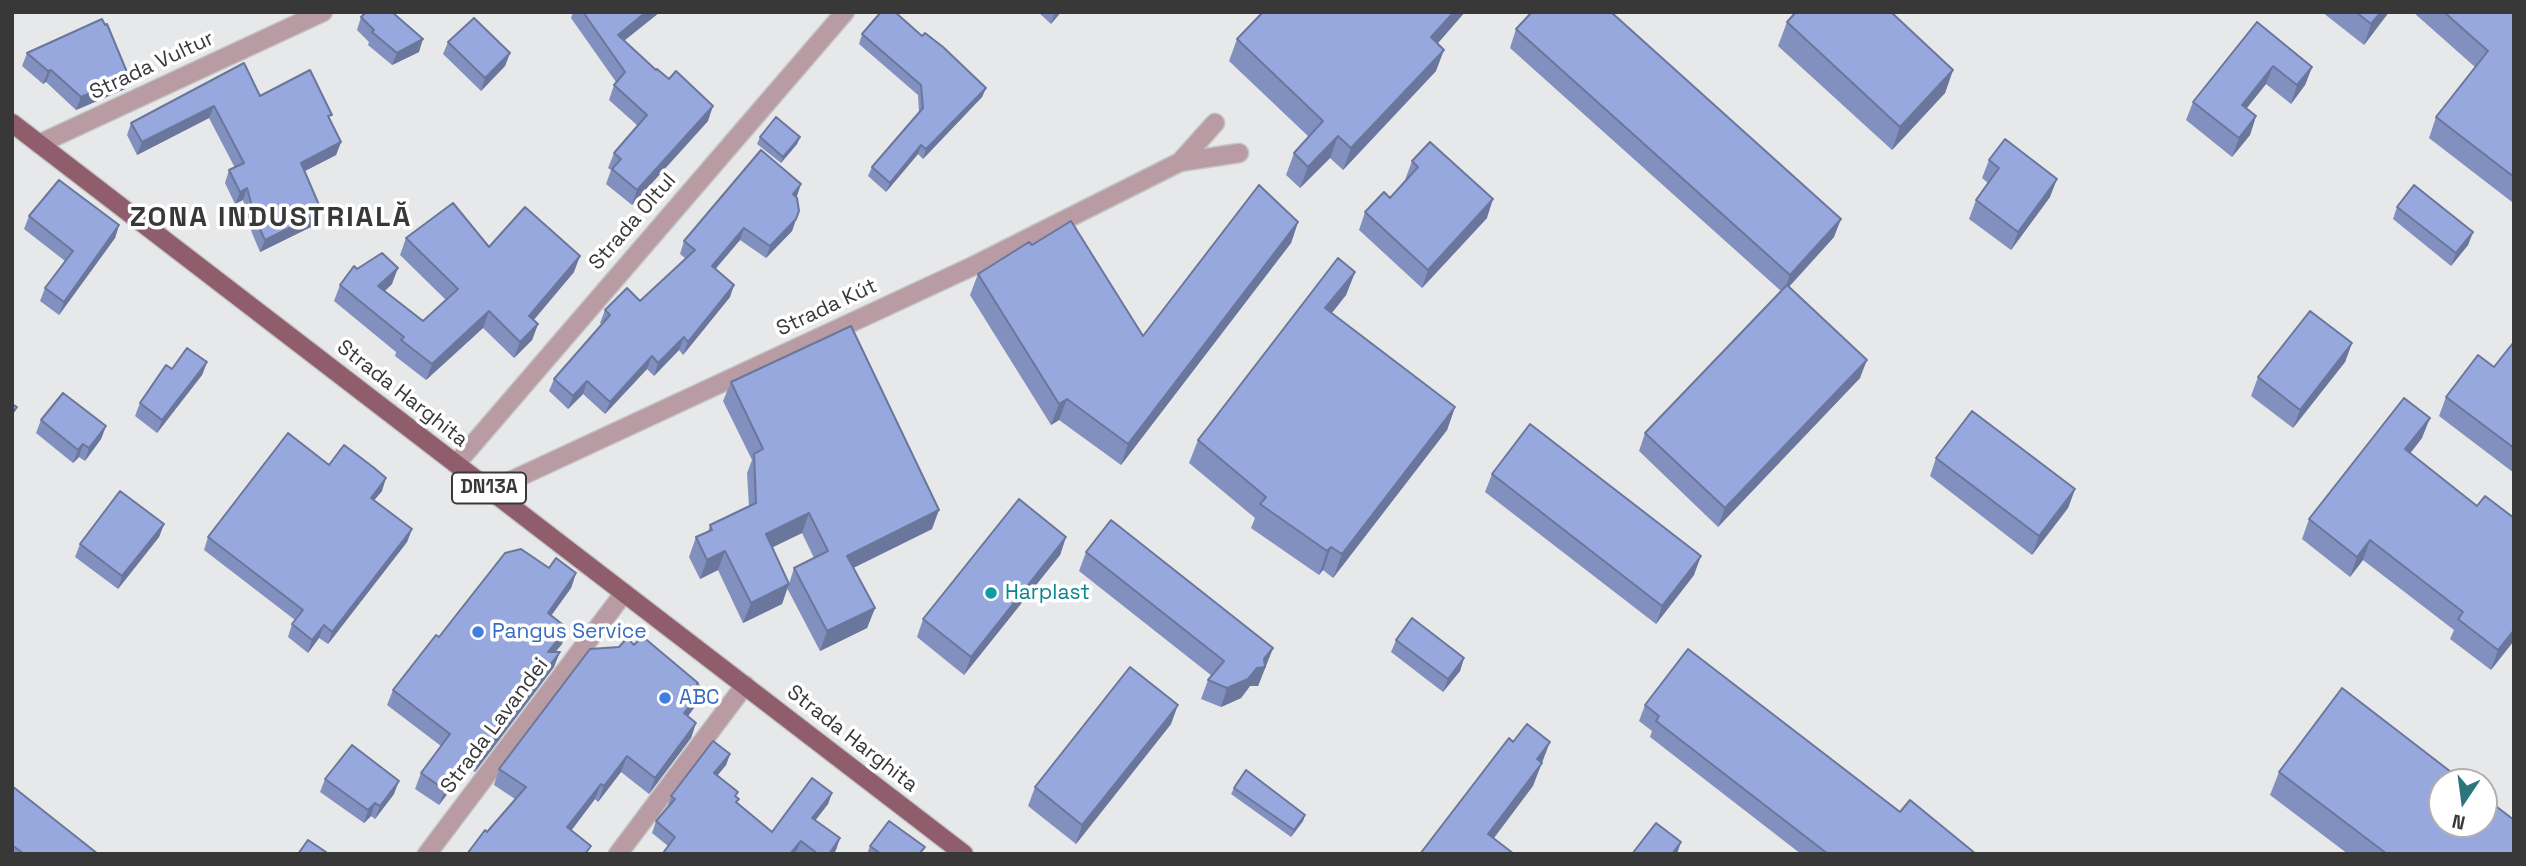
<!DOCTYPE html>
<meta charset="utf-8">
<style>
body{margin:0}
#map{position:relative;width:2526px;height:866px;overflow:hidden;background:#e7e8ea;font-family:"Space Grotesk",sans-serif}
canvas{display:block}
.frame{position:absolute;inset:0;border:14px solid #383839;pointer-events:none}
.north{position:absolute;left:2428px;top:768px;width:70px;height:70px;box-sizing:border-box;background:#fff;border:2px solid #afafb0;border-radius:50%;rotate:193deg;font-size:19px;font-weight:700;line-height:28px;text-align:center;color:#383839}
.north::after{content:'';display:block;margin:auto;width:24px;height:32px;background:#2c767b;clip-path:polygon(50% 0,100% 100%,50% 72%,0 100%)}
</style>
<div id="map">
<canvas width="2526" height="866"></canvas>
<div class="frame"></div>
<div class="north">N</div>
</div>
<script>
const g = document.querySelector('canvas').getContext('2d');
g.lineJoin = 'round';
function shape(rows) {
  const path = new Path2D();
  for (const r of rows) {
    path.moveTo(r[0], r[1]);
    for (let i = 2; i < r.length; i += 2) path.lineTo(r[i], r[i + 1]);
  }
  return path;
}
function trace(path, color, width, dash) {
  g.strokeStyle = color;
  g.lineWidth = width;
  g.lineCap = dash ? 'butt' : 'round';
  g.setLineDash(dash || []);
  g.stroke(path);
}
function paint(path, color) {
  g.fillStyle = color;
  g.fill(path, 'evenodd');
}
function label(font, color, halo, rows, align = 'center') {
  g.font = font + ' "Space Grotesk",sans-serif';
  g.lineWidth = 7;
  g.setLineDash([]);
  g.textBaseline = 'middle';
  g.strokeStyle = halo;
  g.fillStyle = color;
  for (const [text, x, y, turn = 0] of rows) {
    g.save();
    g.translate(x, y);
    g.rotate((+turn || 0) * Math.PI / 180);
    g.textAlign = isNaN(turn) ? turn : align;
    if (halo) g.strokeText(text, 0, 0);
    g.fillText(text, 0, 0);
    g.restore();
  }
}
const minor = shape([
 [39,144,323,12],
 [1180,162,1239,153],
 [456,464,845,12],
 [491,490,971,267,1180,162,1215,123],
 [427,854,624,593],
 [618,854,745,685]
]);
const major = shape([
 [12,123,964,854]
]);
trace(minor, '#c4c5c7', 21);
trace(major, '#c4c5c7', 21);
trace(minor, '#b99ca3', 18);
trace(major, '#8f5d6b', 18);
paint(shape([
 [573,12,660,12,624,41,708,121,632,205,606,184,611,170,608,168,614,153,638,126,609,100,614,85,616,82,571,18],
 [1038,12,1061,12,1051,24],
 [1263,12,1465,12,1438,43,1436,71,1343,170,1330,158,1300,188,1286,175,1294,153,1309,137,1229,61,1237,39],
 [2322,12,2389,12,2364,45],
 [2413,12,2514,12,2514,200,2512,202,2429,138,2436,117,2475,67],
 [361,17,419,52,392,65,368,45,369,42,357,30],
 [1787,22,1953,70,1945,93,1892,150,1778,46],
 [2257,22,2312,67,2305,85,2291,104,2266,84,2246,108,2256,116,2250,135,2232,157,2186,120,2193,102],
 [1516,29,1834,237,1789,287,1860,378,1718,527,1639,451,1645,433,1781,291,1510,48],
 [862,34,922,36,986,88,982,97,923,159,918,154,886,192,868,176,872,167,919,112,918,95,859,44],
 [448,42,510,53,505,66,481,91,443,54],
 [27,53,129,77,125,89,76,110,46,82,43,84,22,66],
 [260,96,330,120,341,142,336,155,305,171,317,224,260,252,252,233,243,200,235,204,225,183,229,170,235,168,209,118,137,155,127,135,131,123],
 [760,137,800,137,797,144,781,163,757,144],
 [1989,160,2050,197,2011,250,1969,219,1976,200,1988,183,1982,178],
 [1412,161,1487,218,1422,288,1359,230,1365,212,1390,198,1406,180,1405,180],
 [796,197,799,211,792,231,766,258,740,240,715,269,730,297,683,355,679,350,654,376,647,369,605,414,583,394,568,409,549,391,554,379,602,324,600,323,605,310,640,301,686,259,680,254,684,241],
 [2397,207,2473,232,2468,245,2451,266,2393,219],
 [29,216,119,225,115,238,59,315,40,301,45,288,65,261,24,229],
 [1298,222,1291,243,1121,465,1059,420,1051,425,970,295,978,274,1032,245,1143,336],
 [406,238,489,247,574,272,534,320,538,324,532,340,514,358,483,328,426,380,395,356,396,352,334,301,340,285,357,269,392,284,385,291,423,321,446,300,400,255],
 [1355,272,1346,295,1332,313,1455,407,1447,430,1333,578,1323,570,1319,575,1251,528,1255,518,1189,463,1198,440],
 [2352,343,2345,362,2293,428,2251,396,2258,377],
 [2514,343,2514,473,2439,416,2446,397,2494,367],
 [207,362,202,375,157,433,135,416,140,403,172,369],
 [731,382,932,529,853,568,875,608,867,628,820,651,787,588,782,604,743,623,718,570,700,579,689,557,696,537,708,532,710,525,749,507,747,473,752,460,723,401],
 [802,533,814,558,794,568,789,584,772,547],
 [41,420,106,426,101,439,85,461,79,457,73,463,36,433],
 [2422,438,2410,453,2477,506,2514,518,2514,641,2491,670,2450,639,2454,630,2363,560,2350,577,2302,539,2309,519],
 [1936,458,2075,489,2068,508,2032,555,1930,476],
 [329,465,382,491,374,500,412,529,407,542,328,644,319,638,308,653,288,637,292,624,295,620,204,550,208,537],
 [1492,474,1694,575,1656,624,1485,492],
 [164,524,159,537,118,589,75,557,80,544],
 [1066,537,1060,555,964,675,917,637,923,619],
 [1086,552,1273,648,1258,686,1250,686,1241,698,1221,707,1201,699,1208,680,1212,676,1079,571],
 [549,568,576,573,571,588,551,616,562,644,555,652,554,667,475,772,467,768,439,805,415,789,421,773,441,746,387,705,393,690,439,637],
 [1396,640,1464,658,1460,671,1443,692,1391,652],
 [634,645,698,685,697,704,688,716,696,723,691,738,649,794,621,772,598,802,595,799,571,830,487,832,515,799,494,785,499,769,619,647],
 [1645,705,1900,812,1976,854,1801,854,1650,737,1652,731,1639,721],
 [1171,724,1076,844,1028,806,1035,787],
 [730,754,726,765,718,775,736,797,737,803,772,832,832,793,828,804,815,820,836,850,833,854,798,854,796,853,795,854,662,854,668,846,652,833,656,821,667,808,671,796],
 [2279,772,2514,854,2348,854,2270,795],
 [325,779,394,794,375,819,371,816,364,823,320,792],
 [12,786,98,854,12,854],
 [1234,788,1305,815,1303,821,1291,837,1231,794],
 [870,846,922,854,867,854]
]), '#8290bf');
paint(shape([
 [646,12,660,12,612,50,618,35],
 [1055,12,1061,12,1051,24],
 [1454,12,1465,12,1424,59,1431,37],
 [2381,12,2389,12,2364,45,2371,24],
 [423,39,419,52,392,65,397,53],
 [1444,50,1436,71,1343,170,1351,148],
 [510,53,505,66,481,91,485,78],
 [2273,66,2266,84,2235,123,2242,105],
 [2312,67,2305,85,2291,104,2297,85],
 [51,70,46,82,43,84,48,71],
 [1953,70,1945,93,1892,150,1900,127],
 [129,77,125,89,76,110,81,97],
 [986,88,982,97,923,159,926,149],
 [214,106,209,118,137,155,142,142],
 [713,106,708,121,632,205,637,190],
 [2256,116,2250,135,2232,157,2239,138],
 [1338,136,1330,158,1300,188,1308,167],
 [800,137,797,144,781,163,783,157],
 [341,142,336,155,297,175,301,163],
 [921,145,918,154,886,192,890,183],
 [2057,179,2050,197,2011,250,2018,232],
 [801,184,797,196,788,207,793,194],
 [247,188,243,200,235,204,240,192],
 [1493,199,1487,218,1422,288,1428,270],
 [322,212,317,224,260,252,265,240],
 [796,219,792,231,766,258,770,246],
 [1841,219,1834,237,1783,293,1790,275],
 [1298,222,1291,243,1121,465,1128,444],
 [119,225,115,238,59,315,64,302],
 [744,228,740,240,707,279,712,266],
 [2473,232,2468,245,2451,266,2456,253],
 [580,256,574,272,523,332,529,316],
 [398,268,392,284,372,302,378,286],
 [1355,272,1346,295,1317,331,1325,308],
 [734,285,730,297,683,355,688,342],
 [489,311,483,328,426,380,432,364],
 [538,324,532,340,514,358,520,342],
 [684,337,679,350,654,376,658,363],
 [2352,343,2345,362,2293,428,2300,410],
 [652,356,647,369,605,414,610,402],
 [1867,360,1860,378,1718,527,1725,508],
 [207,362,202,375,157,433,162,420],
 [587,381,583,394,568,409,573,396],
 [1067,399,1059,420,1051,425,1059,404],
 [1455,407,1447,430,1333,578,1342,554],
 [2430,418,2422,438,2398,469,2405,449],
 [106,426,101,439,85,461,89,448],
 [83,444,79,457,73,463,78,450],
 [386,478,382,491,366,510,371,498],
 [2075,489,2068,508,2032,555,2039,536],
 [939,510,932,529,839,575,847,556],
 [809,513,802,533,759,554,766,534],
 [164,524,159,537,118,589,122,576],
 [412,529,407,542,328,644,332,632],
 [1066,537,1060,555,964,675,971,657],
 [2370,540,2363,560,2350,577,2357,557],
 [1331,547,1323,570,1319,575,1327,551],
 [725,551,718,570,700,579,707,560],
 [1701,556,1694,575,1656,624,1662,606],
 [576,573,571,588,542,628,548,613],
 [789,584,782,604,743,623,751,603],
 [875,608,867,628,820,651,827,631],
 [324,625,319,638,308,653,312,640],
 [567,628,562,644,542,668,548,652],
 [2514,630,2514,640,2491,670,2498,650],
 [1273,648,1258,686,1250,686,1241,698,1221,707,1227,688,1264,659],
 [560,652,554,667,475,772,480,757],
 [1464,658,1460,671,1443,692,1448,679],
 [703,689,697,704,678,729,684,713],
 [1178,705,1171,724,1076,844,1082,825],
 [696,723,691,738,649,794,655,778],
 [1550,742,1533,786,1482,854,1488,834,1537,759],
 [473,752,467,768,439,805,445,790],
 [730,754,726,765,710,784,714,773],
 [627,756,621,772,598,802,604,786],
 [399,781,394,794,375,819,380,806],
 [601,784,595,799,562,843,567,827],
 [832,793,828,804,808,830,812,818],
 [375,803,371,816,364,823,368,810],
 [1305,815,1303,821,1291,837,1294,830],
 [840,838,836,850,833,854,829,854],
 [801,841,795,854,790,854],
 [1681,842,1677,854,1672,854]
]), '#6a769b');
const building = shape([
 [366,12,392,12,423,39,397,53,372,32,374,30,361,17,366,12],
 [583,12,646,12,618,35,656,70,657,69,669,79,676,71,713,106,637,190,612,169,621,159,614,153,647,115,614,85,625,72,583,12],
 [881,12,895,12,922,36,925,33,943,47,986,88,926,149,921,145,890,183,872,167,923,108,921,85,862,34,881,12],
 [1263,12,1454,12,1431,37,1444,50,1351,148,1338,136,1308,167,1294,153,1323,121,1237,39,1263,12],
 [1532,12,1611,12,1841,219,1790,275,1516,29,1532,12],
 [1796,12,1891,12,1953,70,1900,127,1787,22,1796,12],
 [2356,12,2381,12,2371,24,2356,12],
 [2444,12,2514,12,2514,177,2436,117,2488,51,2444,12],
 [474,18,510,53,485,78,448,42,474,18],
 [102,19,105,25,107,24,129,77,81,97,51,70,48,71,27,53,102,19],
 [2257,22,2312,67,2297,85,2273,66,2242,105,2256,116,2239,138,2193,102,2257,22],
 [244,63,260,96,310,70,332,115,328,116,341,142,301,163,322,212,265,240,256,221,247,188,240,192,229,170,244,163,214,106,142,142,131,123,244,63],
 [776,117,800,137,783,157,760,137,776,117],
 [2005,139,2057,179,2018,232,1976,200,1999,168,1989,160,2005,139],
 [1430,142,1493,199,1428,270,1365,212,1384,192,1390,198,1418,167,1412,161,1430,142],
 [761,150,801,184,793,194,797,198,799,211,796,219,770,246,744,228,712,266,734,285,688,342,684,337,658,363,652,356,610,402,587,381,573,396,554,379,610,315,605,310,627,288,640,301,695,250,684,241,761,150],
 [59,180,119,225,64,302,45,288,73,251,29,216,59,180],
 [1259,185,1298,222,1128,444,1067,399,1059,404,978,274,1029,242,1032,245,1071,221,1143,336,1259,185],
 [2414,185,2473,232,2456,253,2397,207,2414,185],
 [453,203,489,247,525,207,580,256,529,316,538,324,520,342,489,311,432,364,401,340,404,337,340,285,354,266,357,269,382,253,398,268,378,286,423,321,458,289,406,238,453,203],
 [1338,258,1355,272,1325,308,1455,407,1342,554,1331,547,1327,551,1260,504,1266,497,1198,440,1338,258],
 [1787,285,1867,360,1725,508,1645,433,1787,285],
 [2310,311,2352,343,2300,410,2258,377,2310,311],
 [851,326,939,510,847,556,875,608,827,631,794,568,828,551,809,513,766,534,789,584,751,603,725,551,707,560,696,537,712,530,710,525,756,503,754,454,763,449,731,382,851,326],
 [2513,343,2514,343,2514,448,2446,397,2478,355,2494,367,2513,343],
 [187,348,207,362,162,420,140,403,166,365,172,369,187,348],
 [63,393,106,426,89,448,83,444,78,450,41,420,63,393],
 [2404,398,2430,418,2405,449,2477,506,2485,496,2514,518,2514,630,2498,650,2458,619,2463,612,2370,540,2357,557,2309,519,2404,398],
 [12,404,17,407,12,414,12,404],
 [1972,411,2075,489,2039,536,1936,458,1972,411],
 [1530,424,1701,556,1662,606,1492,474,1530,424],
 [288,433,329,465,344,445,373,467,386,478,371,498,412,529,332,632,324,625,312,640,292,624,303,610,208,537,288,433],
 [120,491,164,524,122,576,80,544,120,491],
 [1019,499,1066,537,971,657,923,619,1019,499],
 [1111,520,1273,648,1264,659,1265,667,1257,668,1248,679,1227,688,1208,680,1224,661,1086,552,1111,520],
 [521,549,549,568,556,558,576,573,548,613,567,628,548,652,560,652,480,757,473,752,445,790,421,773,450,734,393,690,436,635,439,637,505,553,521,549],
 [1412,618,1464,658,1448,679,1396,640,1412,618],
 [642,636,698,683,697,684,703,689,684,713,696,723,655,778,627,756,604,786,601,784,567,827,591,846,585,854,467,854,485,830,487,832,526,787,499,769,590,649,619,647,627,638,634,645,642,636],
 [1688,649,1900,812,1910,800,1976,854,1828,854,1656,721,1659,716,1645,705,1688,649],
 [1130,667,1178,705,1082,825,1035,787,1130,667],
 [2342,688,2464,782,2442,782,2442,824,2484,824,2484,797,2514,820,2514,854,2387,854,2279,772,2342,688],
 [1527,724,1550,742,1537,759,1542,763,1488,834,1514,854,1420,854,1509,738,1513,742,1527,724],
 [713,741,730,754,714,773,738,792,735,796,739,799,736,802,772,832,812,778,832,793,812,818,840,838,829,854,818,854,801,841,790,854,663,853,675,837,656,821,675,799,671,796,713,741],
 [352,745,399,781,380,806,375,803,368,810,325,779,352,745],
 [1246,770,1305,815,1294,830,1234,788,1246,770],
 [12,786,98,854,24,854,12,845,12,786],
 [889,821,925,847,919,854,881,854,870,846,889,821],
 [1656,823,1681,842,1672,854,1632,854,1656,823],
 [308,840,326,852,325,854,298,854,308,840]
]);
paint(building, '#97a8de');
trace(building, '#6a769b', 2);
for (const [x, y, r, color] of [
 [991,593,7,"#0f9aa8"],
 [478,632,7,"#3f7fe0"],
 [665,698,7,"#3f7fe0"]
]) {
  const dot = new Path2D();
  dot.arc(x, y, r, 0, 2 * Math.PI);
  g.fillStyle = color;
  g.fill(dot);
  trace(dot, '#fff', 2.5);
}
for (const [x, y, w] of [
 [489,488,74]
]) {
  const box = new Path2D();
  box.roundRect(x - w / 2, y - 15.5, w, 31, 5);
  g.fillStyle = '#fff';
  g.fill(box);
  trace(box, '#383839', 2);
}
label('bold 19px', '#383839', null, [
 ["DN13A",489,488]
]);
label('21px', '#383839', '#fff', [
 ["Strada Vultur",152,66,-25],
 ["Strada Oltul",633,222,-49],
 ["Strada Kút",827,308,-25],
 ["Strada Harghita",402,394,38],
 ["Strada Lavandei",495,726,-53],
 ["Strada Harghita",852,739,38]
]);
label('21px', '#0d838f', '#fff', [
 ["Harplast",1005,593]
], 'left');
label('21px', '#366cbe', '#fff', [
 ["Pangus Service",492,632],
 ["ABC",679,698]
], 'left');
g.letterSpacing = '2px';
label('bold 28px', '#383839', '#fff', [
 ["ZONA INDUSTRIALĂ",271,218]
]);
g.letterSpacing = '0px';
</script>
